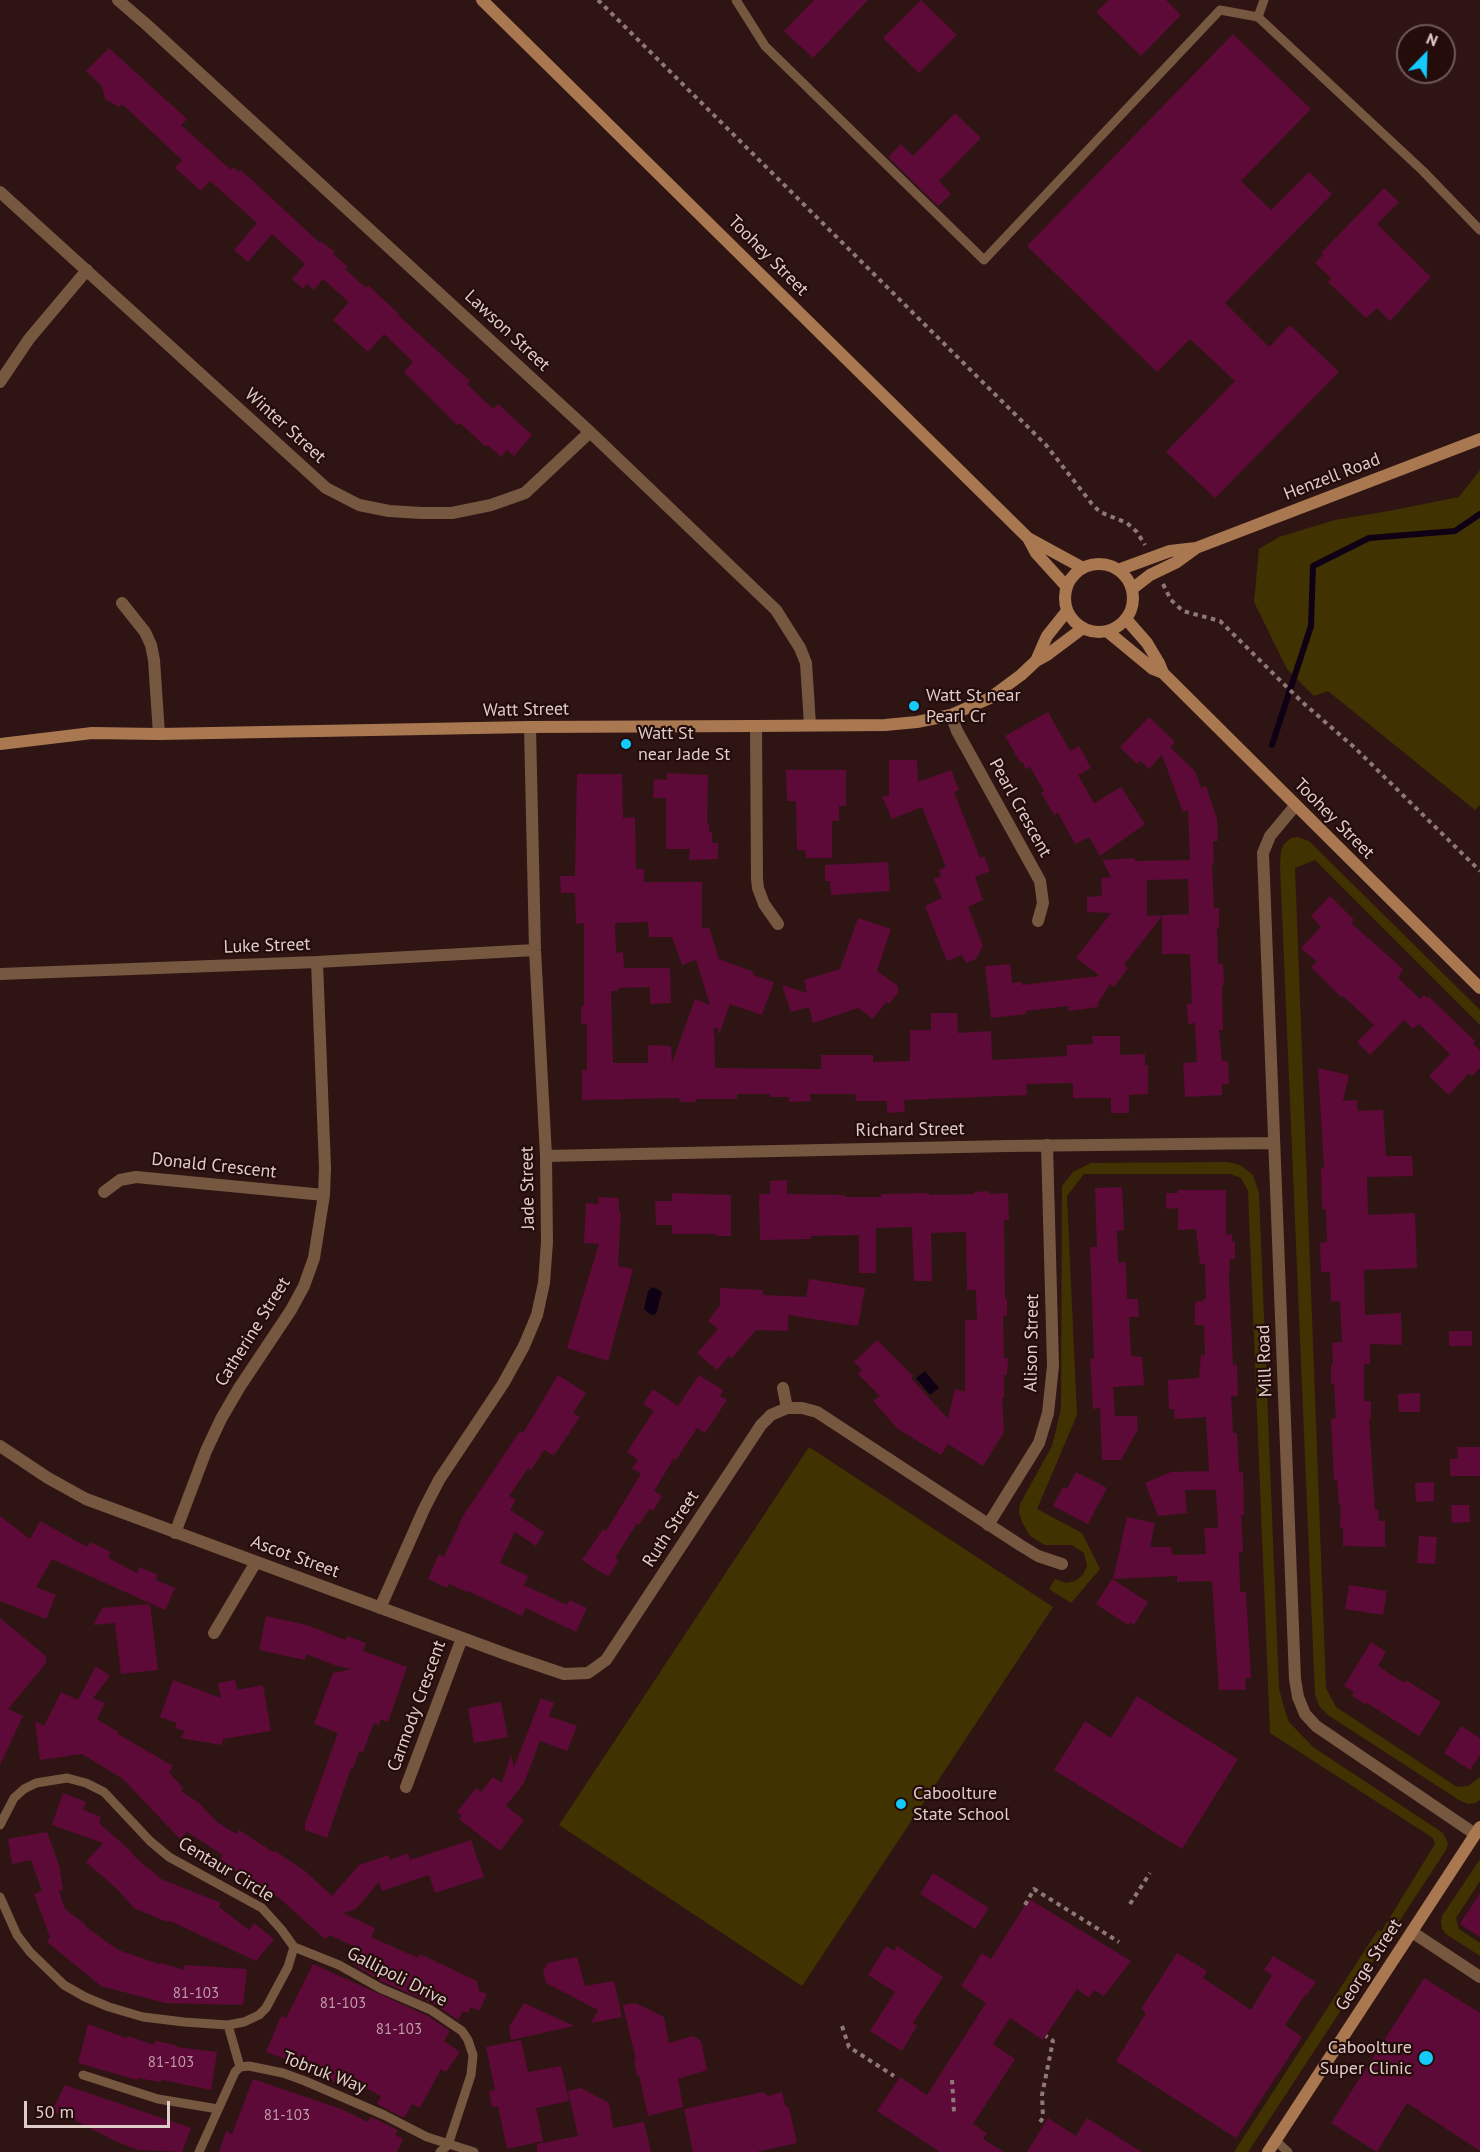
<!DOCTYPE html>
<style>
body{margin:0}
#map{position:relative;width:1480px;height:2152px;overflow:hidden;background:#2e1513;font-family:"PT Sans",sans-serif}
canvas{display:block}
.north{position:absolute;left:1396px;top:24px;width:60px;height:60px;box-sizing:border-box;background:#240c0a;border:2px solid #6f5957;border-radius:50%;rotate:23deg;font-size:16px;font-weight:700;line-height:24px;text-align:center;color:#dfcdca}
.north::after{content:'';display:block;margin:auto;width:21px;height:27px;background:#13cafb;clip-path:polygon(50% 0,100% 100%,50% 72%,0 100%)}
.scale{position:absolute;left:24px;top:2101px;width:146px;height:27px;box-sizing:border-box;border:3px solid #dfcdca;border-top:0;padding-left:8px;font-size:18px;line-height:21px;white-space:nowrap;color:#dfcdca;-webkit-text-stroke:4px #240c0a;paint-order:stroke}
</style>
<div id="map">
<canvas width="1480" height="2152"></canvas>
<div class="north">N</div>
<div class="scale">50 m</div>
</div>
<script>
const g = document.querySelector('canvas').getContext('2d');
g.lineJoin = 'round';
function paint(path, color) {
  g.fillStyle = color;
  g.fill(path, 'evenodd');
}
function shape(rows) {
  const path = new Path2D();
  for (const r of rows) {
    if (r.length === 3) {
      path.moveTo(r[0] + r[2], r[1]);
      path.arc(r[0], r[1], r[2], 0, 2 * Math.PI);
      continue;
    }
    path.moveTo(r[0], r[1]);
    for (let i = 2; i < r.length; i += 2) path.lineTo(r[i], r[i + 1]);
  }
  return path;
}
function trace(path, color, width, dash) {
  g.strokeStyle = color;
  g.lineWidth = width;
  g.lineCap = dash ? 'butt' : 'round';
  g.setLineDash(dash || []);
  g.stroke(path);
}
function label(font, color, halo, rows, align = 'center') {
  g.font = font + ' "PT Sans",sans-serif';
  g.lineWidth = 4.5;
  g.setLineDash([]);
  g.textBaseline = 'middle';
  g.strokeStyle = halo;
  g.fillStyle = color;
  for (const [text, x, y, turn = 0] of rows) {
    g.save();
    g.translate(x, y);
    g.rotate((+turn || 0) * Math.PI / 180);
    g.textAlign = isNaN(turn) ? turn : align;
    if (halo) g.strokeText(text, 0, 0);
    g.fillText(text, 0, 0);
    g.restore();
  }
}
paint(shape([
 [1480,470,1480,805,1475,810,1328,691,1314,696,1287,669,1254,602,1259,549,1279,537,1335,520,1389,511,1459,497],
 [1297,837,1309,841,1480,1010,1480,1025,1315,860,1295,868,1326,1688,1336,1707,1457,1787,1468,1786,1480,1777,1480,1800,1476,1803,1468,1804,1459,1800,1328,1715,1319,1706,1315,1694,1280,865,1281,851,1284,844,1291,838],
 [1228,1162,1240,1165,1253,1175,1259,1193,1279,1689,1285,1711,1289,1722,1313,1747,1443,1833,1448,1843,1446,1850,1248,2152,1234,2152,1378,1930,1381,1932,1435,1844,1433,1838,1270,1733,1248,1191,1241,1178,1230,1174,1084,1174,1067,1196,1077,1415,1037,1509,1082,1533,1100,1569,1071,1603,1049,1589,1055,1579,1066,1583,1075,1581,1083,1575,1087,1566,1084,1553,1072,1545,1045,1545,1030,1536,1022,1522,1019,1512,1020,1504,1052,1446,1061,1409,1062,1186,1073,1172,1091,1163],
 [809,1447,1053,1607,802,1986,559,1825],
 [1480,1859,1480,1881,1456,1918,1459,1929,1480,1943,1480,1956,1446,1934,1442,1929,1441,1922,1442,1916]
]), '#413201');
paint(shape([
 [653,1287,662,1292,656,1314,651,1315,644,1309,648,1291],
 [925,1371,939,1388,930,1395,916,1378]
]), '#100015');
trace(shape([
 [1272,745,1311,626,1313,566,1369,538,1455,531,1480,514]
]), '#100015', 6);
paint(shape([
 [814,0,868,0,813,58,784,31],
 [921,0,957,35,919,73,883,38],
 [1109,0,1166,0,1181,15,1141,56,1096,12],
 [1233,34,1311,109,1241,181,1271,210,1309,172,1332,194,1225,303,1269,347,1290,325,1339,372,1215,498,1166,452,1235,381,1190,339,1157,372,1027,246],
 [109,48,187,119,181,125,231,170,233,167,239,172,241,170,320,243,321,241,335,252,333,254,347,266,345,269,366,288,368,285,399,314,398,315,470,381,467,384,493,409,498,404,532,435,514,456,507,450,501,457,488,445,486,447,460,423,457,425,404,372,413,362,384,334,368,352,333,320,349,302,323,279,314,290,307,284,303,289,292,279,305,264,272,234,248,262,234,250,257,223,210,181,201,191,175,168,182,160,122,104,119,107,105,99,102,86,86,71],
 [955,113,981,138,939,181,951,194,938,206,888,157,901,144,913,156],
 [1384,188,1399,202,1377,224,1431,277,1390,321,1377,308,1366,318,1328,282,1331,278,1315,263,1323,255,1321,253],
 [1048,712,1070,751,1079,746,1091,768,1078,775,1094,803,1121,787,1145,824,1100,856,1089,837,1075,844,1058,813,1054,815,1041,793,1044,791,1030,767,1026,769,1022,761,1020,762,1005,736],
 [1149,717,1175,742,1170,747,1195,771,1201,788,1206,786,1217,819,1218,841,1213,841,1214,863,1212,863,1214,908,1219,908,1219,927,1217,927,1218,964,1223,964,1224,985,1222,985,1223,1030,1219,1030,1222,1061,1228,1061,1229,1084,1222,1084,1222,1095,1185,1097,1183,1063,1197,1062,1195,1023,1188,1024,1187,1004,1192,1003,1190,954,1162,954,1162,916,1124,965,1128,968,1114,987,1110,984,1098,1003,1098,1007,1069,1011,1068,1006,1025,1011,1026,1014,991,1018,985,966,1010,964,1012,983,1022,982,1022,985,1100,976,1076,958,1111,913,1087,912,1087,897,1102,896,1101,878,1111,877,1102,860,1135,858,1135,861,1190,860,1188,810,1183,812,1162,755,1149,769,1141,761,1137,764,1120,747],
 [1188,879,1189,914,1147,916,1147,880],
 [889,760,917,760,918,782,951,770,959,790,954,792,980,858,984,856,990,871,975,877,983,900,968,907,983,946,976,959,966,963,962,955,947,961,925,906,942,898,934,879,941,876,939,870,946,867,922,807,892,819,882,796,889,796],
 [786,770,846,770,846,806,839,806,839,821,832,821,832,858,806,858,805,850,797,850,796,801,787,801],
 [667,773,708,775,707,823,709,823,709,832,712,832,712,843,718,843,718,859,689,860,690,849,666,849,666,798,653,798,654,779,667,780],
 [577,774,622,774,623,818,635,817,636,869,644,869,644,882,702,882,702,929,709,927,719,959,754,972,753,975,774,982,762,1015,730,1004,719,1035,718,1029,714,1028,715,1068,821,1069,821,1055,873,1055,873,1062,910,1061,910,1030,931,1030,931,1013,957,1013,958,1033,991,1031,992,1060,1067,1056,1067,1045,1093,1044,1092,1036,1120,1036,1120,1055,1145,1054,1145,1065,1148,1065,1148,1094,1129,1095,1129,1113,1111,1113,1111,1098,1073,1098,1073,1083,1026,1084,1027,1095,904,1100,905,1112,887,1113,887,1101,856,1101,855,1094,810,1094,811,1101,789,1102,789,1097,770,1097,770,1094,737,1094,737,1099,696,1099,696,1102,680,1102,679,1098,582,1100,582,1070,587,1070,587,1024,581,1024,581,1006,584,1006,584,923,576,924,575,893,561,893,560,876,575,876],
 [648,922,649,937,672,937,682,965,696,960,710,1005,695,999,672,1063,671,1046,648,1045,648,1063,613,1063,611,991,618,991,618,988,650,987,650,1004,671,1003,670,968,624,968,623,952,616,953,615,923],
 [888,862,890,891,831,895,830,881,825,881,825,865],
 [1330,896,1354,920,1351,923,1403,969,1398,978,1420,999,1424,995,1427,998,1429,997,1475,1041,1473,1044,1480,1050,1480,1068,1472,1076,1469,1073,1449,1095,1429,1076,1450,1054,1419,1024,1413,1029,1404,1020,1370,1055,1357,1042,1374,1025,1343,996,1341,997,1311,967,1317,962,1301,948,1321,927,1311,916],
 [858,918,891,929,877,971,898,986,898,993,889,1004,886,1002,873,1019,858,1008,813,1023,809,1007,791,1012,782,985,807,993,804,980,840,969],
 [1318,1068,1349,1075,1343,1101,1357,1100,1358,1111,1383,1110,1386,1156,1412,1156,1413,1176,1367,1177,1368,1215,1415,1213,1417,1268,1364,1270,1365,1315,1401,1313,1402,1345,1370,1344,1370,1364,1364,1364,1364,1401,1371,1401,1371,1419,1369,1419,1375,1510,1379,1510,1378,1521,1385,1521,1385,1547,1343,1546,1343,1528,1340,1528,1341,1505,1339,1505,1337,1480,1334,1480,1331,1419,1336,1418,1334,1384,1331,1384,1331,1365,1333,1365,1332,1343,1342,1342,1340,1301,1331,1302,1330,1272,1321,1272,1320,1243,1327,1242,1326,1209,1322,1209,1321,1168,1324,1168],
 [787,1180,787,1194,845,1195,845,1197,881,1197,881,1194,929,1193,929,1195,974,1194,974,1192,989,1191,989,1194,1008,1193,1009,1220,1004,1220,1005,1299,1007,1299,1007,1316,1003,1316,1004,1358,1008,1358,1007,1375,1004,1375,1004,1398,1002,1398,1004,1432,983,1466,948,1444,941,1455,898,1429,873,1401,880,1396,858,1374,862,1370,854,1362,877,1340,913,1376,911,1378,948,1419,955,1389,965,1392,965,1320,977,1320,976,1290,967,1290,966,1232,931,1233,932,1281,914,1281,912,1227,876,1228,876,1273,859,1273,859,1235,811,1236,811,1239,760,1240,759,1194,770,1194,770,1181],
 [1122,1187,1124,1230,1117,1231,1118,1263,1126,1262,1127,1299,1138,1299,1139,1317,1129,1317,1131,1356,1142,1357,1144,1385,1113,1387,1115,1416,1137,1416,1138,1429,1121,1460,1102,1460,1100,1408,1093,1409,1090,1359,1094,1359,1090,1247,1097,1247,1095,1188],
 [1178,1190,1226,1190,1226,1235,1232,1234,1232,1242,1235,1241,1235,1259,1230,1259,1229,1279,1233,1365,1237,1365,1238,1396,1231,1396,1233,1433,1237,1433,1239,1472,1243,1472,1244,1515,1241,1515,1243,1552,1239,1552,1240,1592,1246,1592,1251,1678,1245,1678,1246,1690,1219,1690,1212,1581,1177,1582,1177,1576,1113,1579,1127,1517,1155,1523,1150,1547,1171,1547,1172,1555,1206,1554,1204,1528,1218,1528,1216,1490,1185,1490,1187,1513,1158,1516,1145,1483,1171,1472,1209,1471,1206,1417,1175,1419,1174,1409,1169,1409,1168,1380,1199,1378,1201,1355,1205,1355,1204,1325,1195,1325,1195,1302,1204,1301,1203,1299,1206,1299,1205,1264,1200,1264,1196,1229,1178,1230,1178,1208,1166,1209,1166,1193,1178,1193],
 [672,1193,731,1195,731,1236,716,1236,716,1234,672,1234,672,1225,656,1225,655,1201,672,1201],
 [599,1197,619,1198,619,1212,621,1212,618,1266,633,1269,608,1361,567,1348,599,1244,584,1243,586,1203,598,1204],
 [809,1279,865,1288,858,1326,788,1315,788,1331,756,1330,732,1358,729,1356,717,1370,697,1353,718,1329,708,1321,720,1305,720,1288,763,1290,763,1295,806,1297],
 [1449,1331,1472,1331,1472,1346,1449,1346],
 [558,1375,586,1393,573,1413,580,1417,555,1454,553,1455,544,1450,531,1470,528,1468,509,1496,516,1500,510,1510,544,1532,536,1546,515,1532,500,1563,528,1576,524,1585,567,1605,570,1600,587,1608,576,1632,526,1608,522,1616,468,1591,467,1592,449,1584,447,1588,428,1579,439,1554,444,1557,463,1516,520,1431,523,1433],
 [699,1375,723,1390,720,1396,727,1400,705,1433,697,1428,676,1460,674,1458,654,1491,662,1496,653,1511,649,1509,639,1525,637,1523,615,1558,619,1560,609,1576,605,1575,582,1560,603,1529,606,1531,641,1474,632,1468,638,1460,627,1452,654,1411,643,1404,653,1389,678,1406],
 [1420,1393,1420,1412,1399,1412,1398,1394],
 [1457,1447,1480,1447,1480,1476,1450,1476,1450,1459,1458,1459],
 [1076,1472,1107,1488,1088,1524,1053,1506,1063,1487,1067,1489],
 [1434,1482,1434,1501,1416,1502,1415,1483],
 [1451,1505,1469,1505,1470,1522,1452,1523],
 [0,1516,30,1539,40,1521,87,1547,90,1542,111,1552,108,1558,137,1573,139,1567,158,1575,156,1580,175,1588,165,1610,52,1559,36,1587,56,1595,46,1619,0,1601],
 [1419,1536,1437,1537,1435,1564,1417,1563],
 [1112,1579,1148,1602,1134,1625,1130,1622,1128,1625,1096,1604],
 [1349,1585,1387,1591,1383,1615,1345,1609],
 [150,1604,158,1670,121,1674,115,1623,93,1625,102,1608],
 [266,1616,307,1625,345,1640,347,1636,366,1643,363,1651,407,1667,388,1722,381,1719,379,1725,374,1723,363,1752,359,1751,353,1769,351,1768,327,1838,305,1830,305,1824,338,1733,314,1724,333,1673,352,1669,337,1666,306,1654,305,1660,259,1650],
 [0,1618,47,1657,45,1660,47,1662,8,1709,23,1716,0,1765],
 [1371,1642,1386,1652,1378,1666,1404,1683,1406,1680,1441,1702,1419,1736,1367,1703,1365,1704,1352,1696,1354,1692,1344,1686],
 [96,1666,110,1676,93,1698,105,1703,97,1719,118,1732,118,1734,173,1766,169,1773,178,1782,183,1789,181,1791,199,1803,217,1822,236,1834,239,1830,273,1852,275,1851,305,1871,332,1896,359,1865,389,1855,390,1860,408,1853,410,1860,471,1840,484,1877,435,1893,429,1875,382,1891,379,1882,356,1909,343,1913,375,1928,371,1937,418,1958,420,1954,477,1981,479,1991,487,1994,479,2011,471,2007,468,2013,463,2011,458,2020,434,2004,383,1982,359,1968,353,1963,359,1949,330,1935,325,1939,278,1897,219,1861,223,1855,187,1832,180,1839,123,1779,82,1754,40,1760,35,1721,44,1726,61,1692,78,1700],
 [173,1680,221,1698,218,1683,235,1680,237,1690,263,1685,271,1731,223,1739,222,1745,180,1738,185,1731,175,1728,177,1723,160,1717],
 [1137,1696,1238,1759,1182,1849,1054,1770,1085,1721,1111,1738],
 [541,1698,554,1703,549,1716,577,1726,567,1751,540,1741,524,1783,506,1806,524,1820,500,1851,459,1819,462,1816,457,1812,476,1788,481,1792,493,1777,502,1783,511,1755,514,1767],
 [501,1702,508,1737,474,1743,468,1708],
 [1461,1726,1480,1738,1480,1755,1470,1770,1444,1753],
 [63,1793,86,1802,83,1810,101,1817,99,1823,133,1853,131,1853,148,1869,150,1869,161,1879,221,1903,219,1907,249,1930,254,1923,274,1939,256,1961,170,1921,167,1922,134,1908,117,1889,86,1862,103,1843,52,1825],
 [47,1832,59,1865,63,1889,59,1891,65,1909,85,1924,85,1926,118,1950,159,1964,161,1963,184,1970,184,1965,247,1969,243,2005,165,2003,101,1986,47,1942,50,1937,34,1894,42,1891,31,1860,12,1864,8,1839],
 [933,1873,989,1908,975,1929,920,1894],
 [1480,1893,1480,1937,1460,1924],
 [1029,1899,1131,1961,1104,1996,1094,1990,1089,1998,1077,1989,1043,2040,1010,2018,993,2044,1015,2059,973,2124,987,2133,983,2139,1004,2152,940,2152,877,2111,900,2077,927,2095,986,2003,961,1986,982,1953,991,1959],
 [886,1946,894,1951,897,1946,943,1977,913,2023,917,2026,902,2051,870,2031,895,1992,868,1975],
 [1177,1953,1207,1971,1203,1978,1251,2010,1272,1975,1264,1970,1273,1956,1316,1982,1306,1996,1305,1995,1285,2025,1302,2037,1236,2138,1116,2061,1146,2013,1141,2009],
 [577,1957,585,1986,614,1981,622,2017,591,2023,598,2010,546,1983,543,1970,548,1963],
 [313,1964,428,2016,450,2031,444,2041,460,2052,446,2072,441,2069,420,2108,412,2104,404,2118,377,2104,381,2096,348,2079,344,2085,299,2066,299,2064,266,2052,281,2016,286,2018],
 [1424,1978,1480,2013,1480,2151,1407,2103,1377,2152,1331,2123],
 [524,2003,574,2026,511,2040,509,2027],
 [636,2003,664,2017,669,2043,693,2036,701,2041,707,2070,678,2079,683,2107,648,2116,639,2075,637,2076,634,2060,636,2060,623,2005],
 [88,2024,126,2038,128,2036,154,2045,155,2041,175,2045,177,2047,217,2052,211,2090,162,2080,160,2082,138,2078,137,2080,78,2063],
 [521,2040,528,2072,561,2066,569,2101,536,2108,543,2141,507,2149,498,2106,492,2107,489,2091,495,2090,486,2047],
 [253,2079,341,2109,368,2122,371,2117,398,2130,395,2135,403,2139,397,2152,219,2152,226,2131,232,2134],
 [65,2085,191,2128,182,2152,138,2150,115,2141,74,2120,71,2120,52,2111],
 [581,2088,609,2103,613,2128,644,2122,651,2152,537,2152,537,2144,578,2136,568,2091],
 [763,2092,768,2096,782,2092,785,2105,789,2108,797,2143,756,2152,693,2152,684,2109],
 [1048,2118,1076,2136,1087,2118,1142,2152,1027,2152]
]), '#5d0a38');
trace(shape([
 [598,0,1046,445,1092,504,1100,512,1127,523,1137,532,1145,545],
 [1163,584,1171,600,1183,611,1220,621,1301,701,1355,748,1480,871],
 [1130,1904,1150,1873],
 [1025,1905,1034,1889,1119,1942],
 [842,2026,849,2047,894,2076],
 [952,2080,954,2112],
 [1040,2122,1043,2118,1042,2095,1053,2041,1046,2036]
]), '#8e7876', 4, [4.5, 4.5]);
trace(shape([
 [736,0,765,46,984,260,1220,10,1258,17,1423,171,1480,230],
 [1258,17,1264,0],
 [0,1825,14,1798,24,1789,36,1783,67,1778,86,1783,104,1792,150,1841,169,1857,262,1908,281,1929,294,1947,288,1967,266,2008,259,2015,244,2022,228,2025,184,2022,143,2017,109,2007,85,1997,64,1985,30,1952,17,1935,0,1897],
 [294,1947,339,1965,380,1988,431,2010,462,2031,468,2040,473,2055,471,2075,448,2145,440,2152],
 [228,2025,240,2067],
 [83,2075,158,2099,218,2109],
 [1275,2140,1288,2152],
 [199,2152,235,2072,240,2067,249,2066,283,2073,305,2081,384,2115,427,2137,474,2152]
]), '#765740', 9);
trace(shape([
 [118,0,147,25,590,432,776,610,800,648,806,663,810,725],
 [0,192,326,488,359,505,389,511,422,513,452,513,491,505,525,493,590,432],
 [0,382,29,339,87,270],
 [122,603,145,632,151,645,154,660,159,734],
 [951,715,957,731,1040,881,1043,903,1038,921],
 [756,726,757,879,758,888,764,904,778,924],
 [1295,806,1270,836,1263,853,1295,1679,1298,1697,1305,1714,1316,1726,1475,1834],
 [0,974,317,962,535,950],
 [546,1156,1007,1146,1274,1143],
 [104,1192,120,1180,136,1177,324,1195],
 [783,1388,787,1408],
 [0,1446,48,1478,86,1499,511,1656,564,1674,588,1673,606,1660,761,1425,771,1415,787,1408,802,1408,817,1412,1020,1545,1038,1556,1062,1564],
 [988,1525,1039,1443,1048,1413,1053,1366,1047,1145],
 [175,1533,206,1451,221,1419,239,1388,291,1310,304,1286,314,1258,324,1195,325,1168,317,962],
 [380,1608,424,1509,439,1480,503,1384,524,1346,537,1315,544,1283,547,1242,546,1156,535,950,530,727],
 [214,1633,256,1562],
 [406,1787,462,1638],
 [1412,1932,1480,1977]
]), '#765740', 12);
trace(shape([
 [482,0,1028,538,1036,553,1066,586],
 [1028,538,1083,568],
 [1099,598,34],
 [1118,570,1170,551,1196,548,1480,439],
 [1132,589,1150,575,1177,562,1195,549],
 [1126,619,1147,643,1159,663,1163,673],
 [1107,631,1153,669,1163,673,1480,988],
 [1036,661,1047,636,1067,611],
 [0,744,92,733,159,734,530,727,756,726,885,725,917,722,951,715,990,698,1021,675,1036,661,1047,655,1083,628],
 [1268,2152,1480,1827]
]), '#a97851', 12);
for (const [x, y, r, color] of [
 [914,706,6,"#13cafb"],
 [626,744,6,"#13cafb"],
 [901,1804,6,"#13cafb"],
 [1426,2058,8,"#13cafb"]
]) {
  const dot = new Path2D();
  dot.arc(x, y, r, 0, 2 * Math.PI);
  g.fillStyle = color;
  g.fill(dot);
  trace(dot, '#240c0a', 2);
}
label('15px', '#be9ca6', null, [
 ["81-103",196,1994],
 ["81-103",343,2004],
 ["81-103",399,2030],
 ["81-103",171,2063],
 ["81-103",287,2116]
]);
label('18px', '#dfcdca', '#240c0a', [
 ["Toohey Street",768,256,45],
 ["Lawson Street",507,331,43],
 ["Winter Street",285,426,42],
 ["Henzell Road",1332,477,-21],
 ["Watt Street",526,710,-1],
 ["Pearl Crescent",1020,808,61],
 ["Toohey Street",1334,819,45],
 ["Luke Street",267,946,-2],
 ["Richard Street",910,1130,-1],
 ["Donald Crescent",214,1166,6],
 ["Jade Street",528,1188,-91],
 ["Catherine Street",253,1332,-58],
 ["Alison Street",1032,1343,-89],
 ["Mill Road",1265,1361,-92],
 ["Ruth Street",671,1529,-57],
 ["Ascot Street",295,1557,20],
 ["Carmody Crescent",417,1706,-70],
 ["Centaur Circle",226,1870,31],
 ["George Street",1369,1965,-57],
 ["Gallipoli Drive",397,1977,27],
 ["Tobruk Way",324,2073,21]
]);
label('18px', '#dfcdca', '#240c0a', [
 ["Watt St near",926,696],
 ["Pearl Cr",926,717],
 ["Watt St",638,734],
 ["near Jade St",638,755],
 ["Caboolture",913,1794],
 ["State School",913,1815],
 ["Caboolture",1412,2048,"right"],
 ["Super Clinic",1412,2069,"right"]
], 'left');
</script>
